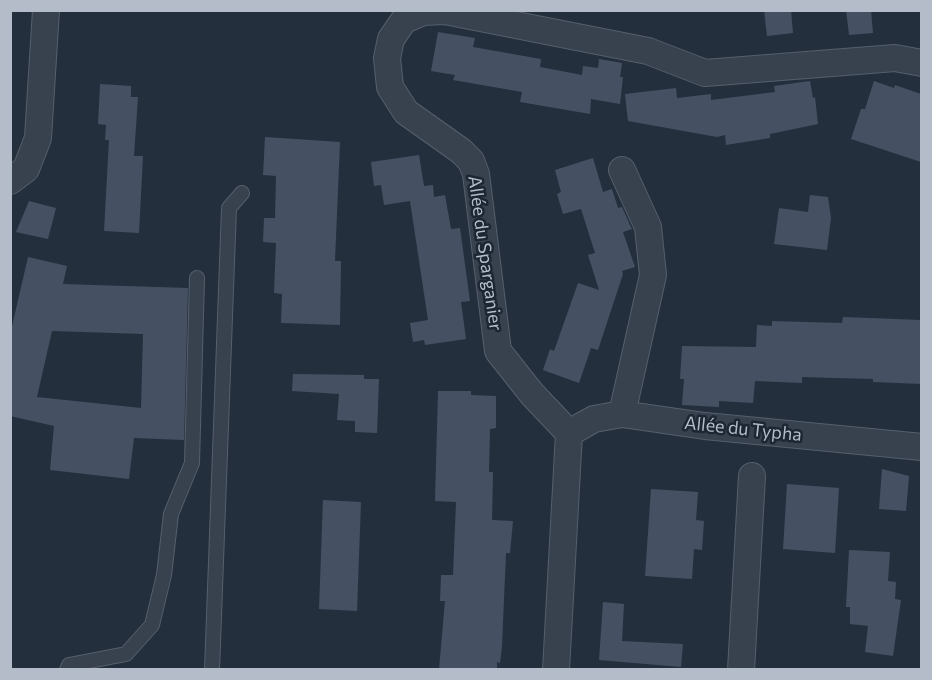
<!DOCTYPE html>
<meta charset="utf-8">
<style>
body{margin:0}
#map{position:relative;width:932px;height:680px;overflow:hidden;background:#242f3e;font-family:Commissioner,sans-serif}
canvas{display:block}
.frame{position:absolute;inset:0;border:12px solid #b4bcc9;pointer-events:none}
</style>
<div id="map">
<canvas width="932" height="680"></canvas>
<div class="frame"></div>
</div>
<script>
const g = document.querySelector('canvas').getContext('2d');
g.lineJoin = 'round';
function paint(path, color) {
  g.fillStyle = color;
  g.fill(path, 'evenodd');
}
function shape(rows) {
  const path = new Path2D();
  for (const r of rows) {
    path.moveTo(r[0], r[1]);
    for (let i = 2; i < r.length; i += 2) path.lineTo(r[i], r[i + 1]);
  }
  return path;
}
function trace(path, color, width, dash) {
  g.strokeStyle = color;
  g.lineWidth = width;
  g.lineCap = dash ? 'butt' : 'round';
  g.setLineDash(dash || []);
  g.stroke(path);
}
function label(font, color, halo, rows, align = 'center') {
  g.font = font + ' Commissioner,sans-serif';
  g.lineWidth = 5;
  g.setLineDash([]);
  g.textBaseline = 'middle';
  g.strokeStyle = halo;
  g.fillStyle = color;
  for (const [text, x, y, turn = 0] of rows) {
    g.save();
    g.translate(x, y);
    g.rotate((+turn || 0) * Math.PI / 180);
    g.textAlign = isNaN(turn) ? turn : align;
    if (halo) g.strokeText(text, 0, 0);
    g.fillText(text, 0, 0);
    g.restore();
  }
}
paint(shape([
 [764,10,791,10,793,33,767,36],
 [846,10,871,10,873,33,849,35],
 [438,32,475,38,473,47,541,59,540,67,582,75,583,66,598,68,599,59,622,63,620,77,623,77,620,104,591,99,590,114,520,102,522,92,453,80,455,75,431,71],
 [810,81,813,98,815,97,818,124,770,134,770,138,726,145,725,135,717,137,628,121,625,94,676,88,677,98,711,94,711,100,775,92,774,86],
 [874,81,894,88,895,85,921,94,921,162,851,139,861,109,865,109],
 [100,84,131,86,131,97,138,97,134,156,143,156,139,233,104,231,109,140,105,140,106,125,98,124],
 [265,137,340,142,335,261,341,261,340,325,281,323,282,294,274,293,276,243,263,242,264,218,275,218,276,176,263,175],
 [419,155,424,186,433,185,434,197,445,195,451,229,460,228,470,301,461,302,466,339,425,345,424,340,413,342,410,323,428,320,410,201,384,205,381,185,374,186,371,162],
 [593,158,603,192,612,189,618,208,622,207,631,227,632,229,623,232,635,267,622,271,623,274,598,350,591,348,579,383,543,370,550,349,554,351,578,283,599,290,588,255,595,253,581,209,563,214,557,194,561,192,555,170],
 [810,195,828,197,831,218,827,250,774,244,779,208,808,212],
 [29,201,56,208,48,239,16,232],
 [28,257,67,266,63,284,188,288,184,440,134,438,129,479,50,470,54,426,10,416,10,335],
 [52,331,143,334,141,408,37,397],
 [843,317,921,320,921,384,873,382,873,379,802,377,802,383,755,381,753,403,719,401,719,407,682,405,684,379,680,379,682,346,756,347,757,325,772,326,772,321,842,323],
 [293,374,364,375,364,379,379,379,377,433,355,432,355,421,337,420,339,394,292,391],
 [438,391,471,391,471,395,496,396,496,428,490,429,489,472,493,472,492,520,513,521,510,553,506,553,502,646,500,663,497,662,497,669,439,669,445,601,440,601,441,575,453,575,456,502,435,501],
 [882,469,909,476,906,511,879,509],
 [787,484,839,488,835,553,783,549],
 [651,489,698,492,696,520,704,521,702,550,694,549,692,579,645,576],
 [323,500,361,502,357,611,319,609],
 [849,550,890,552,888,581,896,582,895,599,901,600,893,656,865,652,868,626,850,624,850,607,846,607],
 [603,602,624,604,622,641,683,644,681,667,599,660]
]), '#455162');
const service = shape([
 [67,670,69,665,126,654,152,625,164,575,171,514,192,463,197,278],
 [212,670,229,208,242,193]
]);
const minor = shape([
 [10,181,26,169,38,138,46,10],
 [622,414,653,275,648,227,622,170],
 [569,433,594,419,622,414,705,426,922,447],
 [556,670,569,433,532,394,498,351,476,174,471,161,461,151,406,112,390,87,387,58,391,39,404,20,423,12,445,11,648,51,705,73,895,58,922,63],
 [741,670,752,476]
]);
trace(service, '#565f6c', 16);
trace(minor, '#565f6c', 28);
trace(service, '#38414e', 14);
trace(minor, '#38414e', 26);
label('18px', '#b4bcc9', '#1d2633', [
 ["Allée du Sparganier",485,253,82],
 ["Allée du Typha",743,429,6]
]);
</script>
